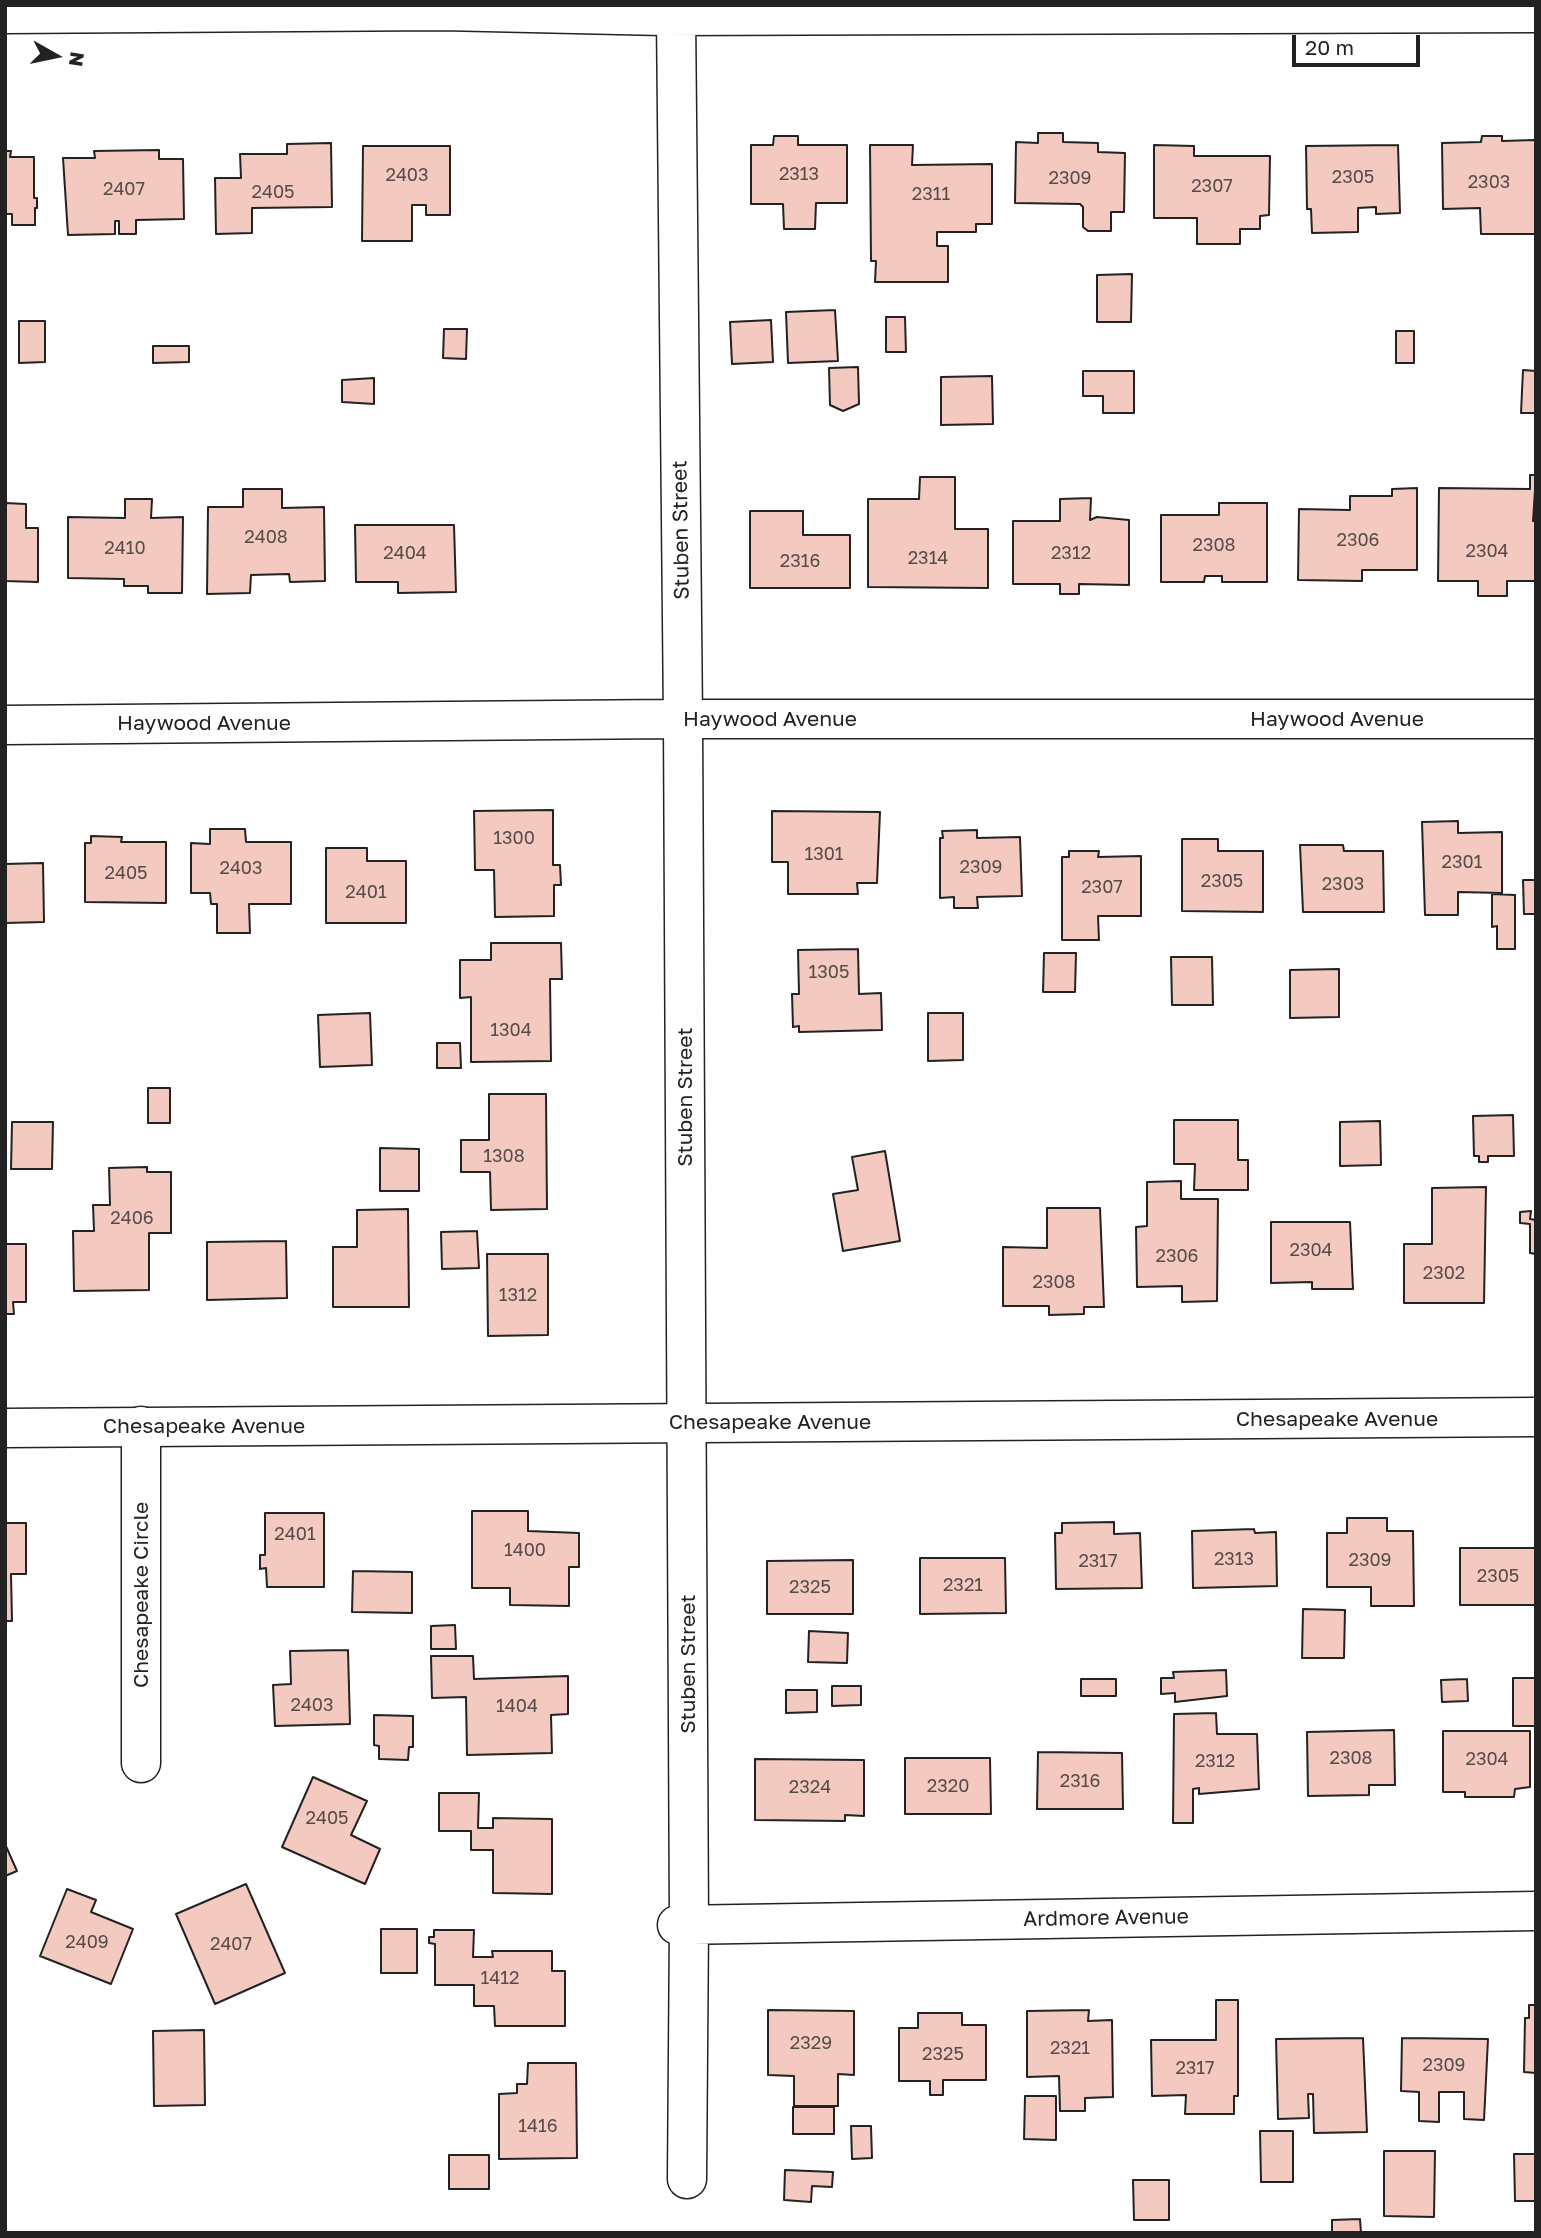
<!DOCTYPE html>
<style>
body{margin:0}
#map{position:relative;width:1541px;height:2238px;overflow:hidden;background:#fff;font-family:"Golos Text",sans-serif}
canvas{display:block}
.frame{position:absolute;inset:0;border:7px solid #222;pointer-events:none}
.north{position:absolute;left:21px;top:21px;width:70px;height:70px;-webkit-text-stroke:5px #fff;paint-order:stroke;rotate:99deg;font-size:19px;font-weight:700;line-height:28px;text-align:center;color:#222}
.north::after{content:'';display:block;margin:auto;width:24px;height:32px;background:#222;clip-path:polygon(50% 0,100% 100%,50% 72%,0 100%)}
.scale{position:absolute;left:1292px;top:35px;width:128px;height:32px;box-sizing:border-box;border:4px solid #222;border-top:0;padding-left:9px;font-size:21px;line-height:24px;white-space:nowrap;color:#222;-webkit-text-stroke:5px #fff;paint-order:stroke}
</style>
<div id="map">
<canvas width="1541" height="2238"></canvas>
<div class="frame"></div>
<div class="north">N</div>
<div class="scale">20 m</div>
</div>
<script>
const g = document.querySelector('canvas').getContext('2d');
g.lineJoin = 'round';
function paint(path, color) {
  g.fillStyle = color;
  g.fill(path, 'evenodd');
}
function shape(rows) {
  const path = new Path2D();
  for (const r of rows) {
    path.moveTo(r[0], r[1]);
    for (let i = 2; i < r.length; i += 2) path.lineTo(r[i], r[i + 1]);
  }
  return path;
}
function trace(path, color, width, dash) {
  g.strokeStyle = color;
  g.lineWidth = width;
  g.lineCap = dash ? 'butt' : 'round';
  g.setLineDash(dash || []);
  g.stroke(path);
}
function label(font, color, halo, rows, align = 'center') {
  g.font = font + ' "Golos Text",sans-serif';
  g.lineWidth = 5;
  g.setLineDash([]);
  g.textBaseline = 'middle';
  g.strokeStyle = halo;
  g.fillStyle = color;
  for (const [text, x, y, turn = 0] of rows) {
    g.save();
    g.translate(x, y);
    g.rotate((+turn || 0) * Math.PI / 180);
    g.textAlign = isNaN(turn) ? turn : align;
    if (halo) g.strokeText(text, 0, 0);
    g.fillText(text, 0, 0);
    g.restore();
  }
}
const building = shape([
 [1038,133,1063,133,1063,142,1098,143,1098,152,1125,153,1124,212,1111,212,1111,231,1088,231,1083,227,1083,207,1080,204,1015,203,1016,142,1038,143,1038,133],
 [774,136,798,136,798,145,847,145,847,203,816,203,815,229,784,229,783,204,751,204,751,145,773,145,774,136],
 [1482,136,1502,136,1502,141,1535,140,1536,234,1481,234,1480,208,1443,209,1442,143,1481,142,1482,136],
 [331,143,332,207,252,208,252,233,216,234,215,178,241,178,240,154,287,154,287,144,331,143],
 [870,145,913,145,912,165,992,164,992,224,976,224,976,232,937,232,937,246,948,246,948,282,875,282,876,261,871,261,870,145],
 [1154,145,1194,146,1194,156,1270,156,1269,215,1260,216,1260,229,1240,229,1240,244,1197,244,1197,218,1154,218,1154,145],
 [1398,145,1400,213,1376,214,1376,207,1358,208,1358,232,1312,233,1311,209,1307,209,1306,146,1398,145],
 [363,146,450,146,450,215,426,215,426,205,412,205,412,241,362,241,363,146],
 [159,150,159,159,183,159,184,219,136,220,136,234,119,234,119,221,115,221,115,234,68,235,63,158,95,158,94,151,159,150],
 [5,151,11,151,10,157,34,157,34,198,37,198,37,208,35,208,35,225,12,225,12,214,5,214,5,151],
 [1132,274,1131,322,1097,322,1097,275,1132,274],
 [835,310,838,361,788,363,786,312,835,310],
 [886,317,905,317,906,352,886,352,886,317],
 [771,320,773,362,732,364,730,322,771,320],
 [19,321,45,321,45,362,19,363,19,321],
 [444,329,467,329,466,359,443,358,444,329],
 [1396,331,1414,331,1414,363,1396,363,1396,331],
 [153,346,189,346,189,362,153,363,153,346],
 [858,367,859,404,843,411,830,405,829,368,858,367],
 [1523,370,1536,371,1536,413,1521,413,1523,370],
 [1083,371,1134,371,1134,413,1103,413,1103,396,1083,396,1083,371],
 [992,376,993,424,941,425,941,377,992,376],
 [374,378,374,404,342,402,342,380,374,378],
 [1530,475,1536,475,1533,521,1536,521,1536,581,1507,581,1507,596,1478,596,1478,581,1438,581,1439,488,1530,489,1530,475],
 [920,477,955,477,955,529,988,529,988,588,868,587,868,499,919,499,920,477],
 [1417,488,1417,570,1362,570,1362,581,1298,580,1299,509,1350,510,1350,496,1392,496,1392,489,1417,488],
 [243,489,282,489,282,508,324,507,325,581,290,582,289,574,251,575,250,593,207,594,208,507,243,507,243,489],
 [1091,498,1090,520,1097,517,1129,520,1129,585,1079,584,1079,594,1060,594,1060,584,1013,584,1013,521,1060,521,1060,499,1091,498],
 [125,499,152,499,151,518,183,517,182,593,148,593,148,586,124,586,124,579,68,578,68,517,125,518,125,499],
 [5,503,26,504,26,528,38,528,38,582,5,581,5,503],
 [1219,503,1267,503,1267,582,1222,582,1222,576,1205,576,1204,582,1161,582,1161,515,1219,515,1219,503],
 [750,511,803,511,803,535,850,535,850,588,750,588,750,511],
 [355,525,454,525,456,592,398,593,398,582,356,582,355,525],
 [553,810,553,865,560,865,561,885,554,885,554,916,495,917,494,870,475,870,474,811,553,810],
 [772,811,880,812,877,883,857,883,858,894,788,894,788,862,772,862,772,811],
 [1458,821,1458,833,1502,832,1502,893,1458,892,1458,915,1425,915,1422,822,1458,821],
 [210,829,245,829,246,842,291,842,291,904,249,904,250,933,217,933,217,904,211,904,210,893,191,893,191,843,210,844,210,829],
 [977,830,977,838,1020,837,1022,896,977,897,978,908,954,908,954,897,940,898,940,838,943,838,942,831,977,830],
 [91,836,122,837,121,842,166,842,166,903,85,902,85,843,91,843,91,836],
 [1182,839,1218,839,1218,851,1263,851,1263,912,1182,911,1182,839],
 [1300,845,1343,845,1344,851,1383,851,1384,912,1303,912,1300,845],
 [326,848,367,848,367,861,406,861,406,923,326,923,326,848],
 [1069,851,1099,851,1098,857,1141,856,1141,916,1098,916,1099,940,1062,940,1062,857,1069,857,1069,851],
 [43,863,44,922,5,923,5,864,43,863],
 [1523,880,1536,880,1536,914,1524,914,1523,880],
 [1492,894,1515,895,1515,949,1497,949,1497,926,1492,927,1492,894],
 [491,943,561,943,562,979,550,979,551,1061,471,1062,471,997,460,998,460,960,491,960,491,943],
 [858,949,859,994,881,993,882,1030,799,1032,799,1026,793,1027,792,994,799,994,798,950,858,949],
 [1044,953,1076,953,1075,992,1043,992,1044,953],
 [1171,957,1212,957,1213,1005,1172,1005,1171,957],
 [1339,969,1339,1017,1290,1018,1290,970,1339,969],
 [370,1013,372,1065,320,1067,318,1015,370,1013],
 [928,1013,963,1013,963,1060,928,1061,928,1013],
 [437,1043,460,1043,461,1068,437,1068,437,1043],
 [148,1088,170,1088,170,1123,148,1123,148,1088],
 [489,1094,546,1094,547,1209,491,1210,490,1172,461,1172,461,1140,489,1140,489,1094],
 [1513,1115,1514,1156,1488,1156,1488,1162,1479,1162,1479,1156,1474,1156,1473,1116,1513,1115],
 [1174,1120,1238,1120,1238,1160,1248,1160,1248,1190,1194,1190,1195,1164,1174,1164,1174,1120],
 [1380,1121,1381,1165,1340,1166,1340,1122,1380,1121],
 [12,1122,53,1122,52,1169,11,1169,12,1122],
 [380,1148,419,1149,419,1191,380,1191,380,1148],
 [885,1151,900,1241,843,1251,833,1194,858,1190,852,1157,885,1151],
 [147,1167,147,1172,171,1172,171,1233,149,1233,149,1290,74,1291,73,1231,94,1231,93,1205,110,1205,109,1168,147,1167],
 [1181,1181,1181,1199,1218,1199,1217,1301,1182,1302,1182,1286,1137,1287,1136,1227,1147,1226,1147,1182,1181,1181],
 [1486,1187,1484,1303,1404,1303,1404,1244,1432,1244,1432,1188,1486,1187],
 [1047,1208,1100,1208,1104,1307,1084,1307,1084,1314,1049,1315,1049,1306,1003,1306,1003,1247,1047,1248,1047,1208],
 [408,1209,409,1307,333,1307,333,1247,357,1247,357,1210,408,1209],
 [1531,1211,1530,1219,1536,1220,1536,1254,1530,1253,1530,1224,1520,1223,1520,1212,1531,1211],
 [1271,1222,1350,1222,1353,1289,1312,1289,1312,1282,1271,1283,1271,1222],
 [477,1231,479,1268,442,1269,441,1232,477,1231],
 [286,1241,287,1298,207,1300,207,1242,286,1241],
 [5,1244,26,1244,26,1302,13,1302,14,1314,5,1314,5,1244],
 [487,1254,548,1254,548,1335,488,1336,487,1254],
 [472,1511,528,1511,528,1531,579,1533,579,1567,569,1567,569,1606,510,1605,510,1588,472,1588,472,1511],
 [265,1513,324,1513,324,1587,267,1587,266,1568,260,1569,260,1555,265,1555,265,1513],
 [1347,1518,1387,1518,1387,1531,1413,1531,1414,1606,1371,1606,1371,1587,1327,1587,1327,1533,1347,1533,1347,1518],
 [1114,1522,1114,1534,1140,1533,1142,1588,1056,1589,1055,1533,1062,1533,1062,1523,1114,1522],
 [5,1523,26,1523,26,1574,11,1574,12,1621,5,1621,5,1523],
 [1254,1529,1255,1533,1276,1532,1277,1586,1193,1588,1192,1531,1254,1529],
 [1460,1548,1536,1548,1536,1605,1460,1605,1460,1548],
 [920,1558,1005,1558,1006,1613,920,1614,920,1558],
 [853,1560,853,1614,767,1614,767,1561,853,1560],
 [353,1571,412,1572,412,1613,352,1612,353,1571],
 [1303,1609,1345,1610,1344,1658,1302,1658,1303,1609],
 [455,1625,456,1649,431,1649,431,1626,455,1625],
 [809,1631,848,1633,847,1663,808,1662,809,1631],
 [348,1650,350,1724,275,1726,273,1685,291,1684,290,1651,348,1650],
 [431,1656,473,1656,474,1679,568,1676,568,1714,551,1715,552,1753,467,1755,466,1697,432,1698,431,1656],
 [1226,1670,1227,1696,1175,1702,1175,1693,1161,1694,1161,1678,1174,1678,1173,1672,1226,1670],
 [1513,1678,1536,1678,1536,1726,1513,1726,1513,1678],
 [1081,1679,1116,1679,1116,1696,1081,1696,1081,1679],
 [1467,1679,1468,1701,1442,1702,1441,1680,1467,1679],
 [832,1686,861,1686,861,1705,832,1706,832,1686],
 [786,1690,817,1690,817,1712,786,1713,786,1690],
 [1216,1713,1217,1734,1257,1734,1259,1789,1199,1794,1199,1788,1193,1789,1193,1823,1173,1823,1174,1714,1216,1713],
 [374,1715,413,1716,413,1747,409,1747,408,1760,379,1759,379,1746,374,1745,374,1715],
 [1394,1730,1395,1785,1369,1785,1369,1795,1308,1796,1307,1732,1394,1730],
 [1443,1731,1530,1731,1530,1787,1515,1789,1514,1797,1465,1797,1465,1792,1443,1792,1443,1731],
 [1038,1752,1122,1753,1123,1809,1037,1809,1038,1752],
 [905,1758,990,1758,991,1814,905,1814,905,1758],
 [755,1759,864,1760,864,1816,845,1815,845,1821,755,1820,755,1759],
 [313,1777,367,1801,351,1835,380,1849,365,1884,282,1847,313,1777],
 [439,1793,479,1793,478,1828,493,1828,493,1818,552,1819,552,1894,493,1893,493,1850,471,1850,471,1831,439,1831,439,1793],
 [5,1844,17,1871,5,1876,5,1844],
 [246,1884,285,1973,215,2004,176,1914,246,1884],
 [67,1889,96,1900,91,1912,133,1929,111,1984,40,1956,67,1889],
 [381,1929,417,1929,417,1973,381,1973,381,1929],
 [434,1930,474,1930,473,1957,493,1957,492,1951,552,1951,552,1971,565,1971,565,2026,495,2026,494,2006,474,2006,474,1985,435,1985,435,1944,429,1943,429,1937,434,1937,434,1930],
 [1216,2000,1238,2000,1238,2096,1234,2096,1234,2114,1185,2114,1186,2095,1152,2096,1151,2040,1216,2040,1216,2000],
 [1529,2005,1536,2005,1536,2073,1524,2072,1525,2018,1529,2018,1529,2005],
 [768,2010,854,2011,854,2075,838,2074,838,2106,794,2106,794,2076,768,2075,768,2010],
 [1089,2010,1088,2021,1112,2020,1113,2097,1085,2098,1085,2111,1060,2111,1059,2076,1027,2077,1027,2011,1089,2010],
 [918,2013,962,2013,962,2025,986,2025,986,2080,943,2080,943,2095,930,2095,930,2081,899,2081,899,2028,918,2028,918,2013],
 [204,2030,205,2105,154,2106,153,2031,204,2030],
 [1363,2038,1367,2132,1314,2133,1313,2094,1308,2094,1309,2118,1278,2119,1276,2039,1363,2038],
 [1402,2038,1488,2039,1484,2120,1464,2119,1464,2092,1439,2092,1439,2122,1419,2121,1419,2092,1401,2091,1402,2038],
 [528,2063,576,2063,577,2158,499,2159,499,2094,517,2093,517,2084,527,2084,528,2063],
 [1025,2096,1056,2096,1056,2140,1024,2139,1025,2096],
 [793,2107,834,2107,834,2134,793,2134,793,2107],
 [851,2126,871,2126,872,2158,852,2159,851,2126],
 [1260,2131,1293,2131,1293,2182,1261,2182,1260,2131],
 [1384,2151,1435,2151,1434,2217,1384,2216,1384,2151],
 [1514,2154,1536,2154,1536,2201,1515,2201,1514,2154],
 [449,2155,489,2155,489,2189,449,2189,449,2155],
 [785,2170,833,2172,832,2187,812,2186,811,2202,784,2200,785,2170],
 [1133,2180,1169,2180,1169,2220,1134,2220,1133,2180],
 [1360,2219,1361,2233,1332,2233,1332,2220,1360,2219]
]);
paint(building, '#f3c9c0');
trace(building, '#222', 2);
const minor = shape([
 [5,14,442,11,663,16,1536,13],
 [676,16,683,719,689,1925,687,2179],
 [5,725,669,719,1536,719],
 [141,1763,141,1426],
 [677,1925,1536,1911]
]);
const tertiary = shape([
 [5,1428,1536,1417]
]);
trace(minor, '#222', 41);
trace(tertiary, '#222', 41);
trace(minor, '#fff', 38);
trace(tertiary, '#fff', 38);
label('18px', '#564c4a', null, [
 ["2313",799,174],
 ["2403",407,175],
 ["2305",1353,177],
 ["2309",1070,178],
 ["2303",1489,182],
 ["2307",1212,186],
 ["2407",124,189],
 ["2405",273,192],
 ["2311",931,194],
 ["2408",266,537],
 ["2306",1358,540],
 ["2308",1214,545],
 ["2410",125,548],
 ["2304",1487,551],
 ["2404",405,553],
 ["2312",1071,553],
 ["2314",928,558],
 ["2316",800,561],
 ["1300",514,838],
 ["1301",824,854],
 ["2301",1462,862],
 ["2309",981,867],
 ["2403",241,868],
 ["2405",126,873],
 ["2305",1222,881],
 ["2303",1343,884],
 ["2307",1102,887],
 ["2401",366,892],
 ["1305",829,972],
 ["1304",511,1030],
 ["1308",504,1156],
 ["2406",132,1218],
 ["2304",1311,1250],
 ["2306",1177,1256],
 ["2302",1444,1273],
 ["2308",1054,1282],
 ["1312",518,1295],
 ["2401",295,1534],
 ["1400",525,1550],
 ["2313",1234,1559],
 ["2309",1370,1560],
 ["2317",1098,1561],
 ["2305",1498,1576],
 ["2321",963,1585],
 ["2325",810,1587],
 ["2403",312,1705],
 ["1404",517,1706],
 ["2308",1351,1758],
 ["2304",1487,1759],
 ["2312",1215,1761],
 ["2316",1080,1781],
 ["2320",948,1786],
 ["2324",810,1787],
 ["2405",327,1818],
 ["2409",87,1942],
 ["2407",231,1944],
 ["1412",500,1978],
 ["2329",811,2043],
 ["2321",1070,2048],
 ["2325",943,2054],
 ["2309",1444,2065],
 ["2317",1195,2068],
 ["1416",538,2126]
]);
label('21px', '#222', '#fff', [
 ["Stuben Street",681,530,-91],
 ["Haywood Avenue",770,719],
 ["Haywood Avenue",1337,719],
 ["Haywood Avenue",204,723],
 ["Stuben Street",685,1097,-90],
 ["Chesapeake Avenue",1337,1419],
 ["Chesapeake Avenue",770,1422],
 ["Chesapeake Avenue",204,1426],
 ["Chesapeake Circle",141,1595,-90],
 ["Stuben Street",688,1664,-90],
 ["Ardmore Avenue",1106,1918,-1]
]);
</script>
